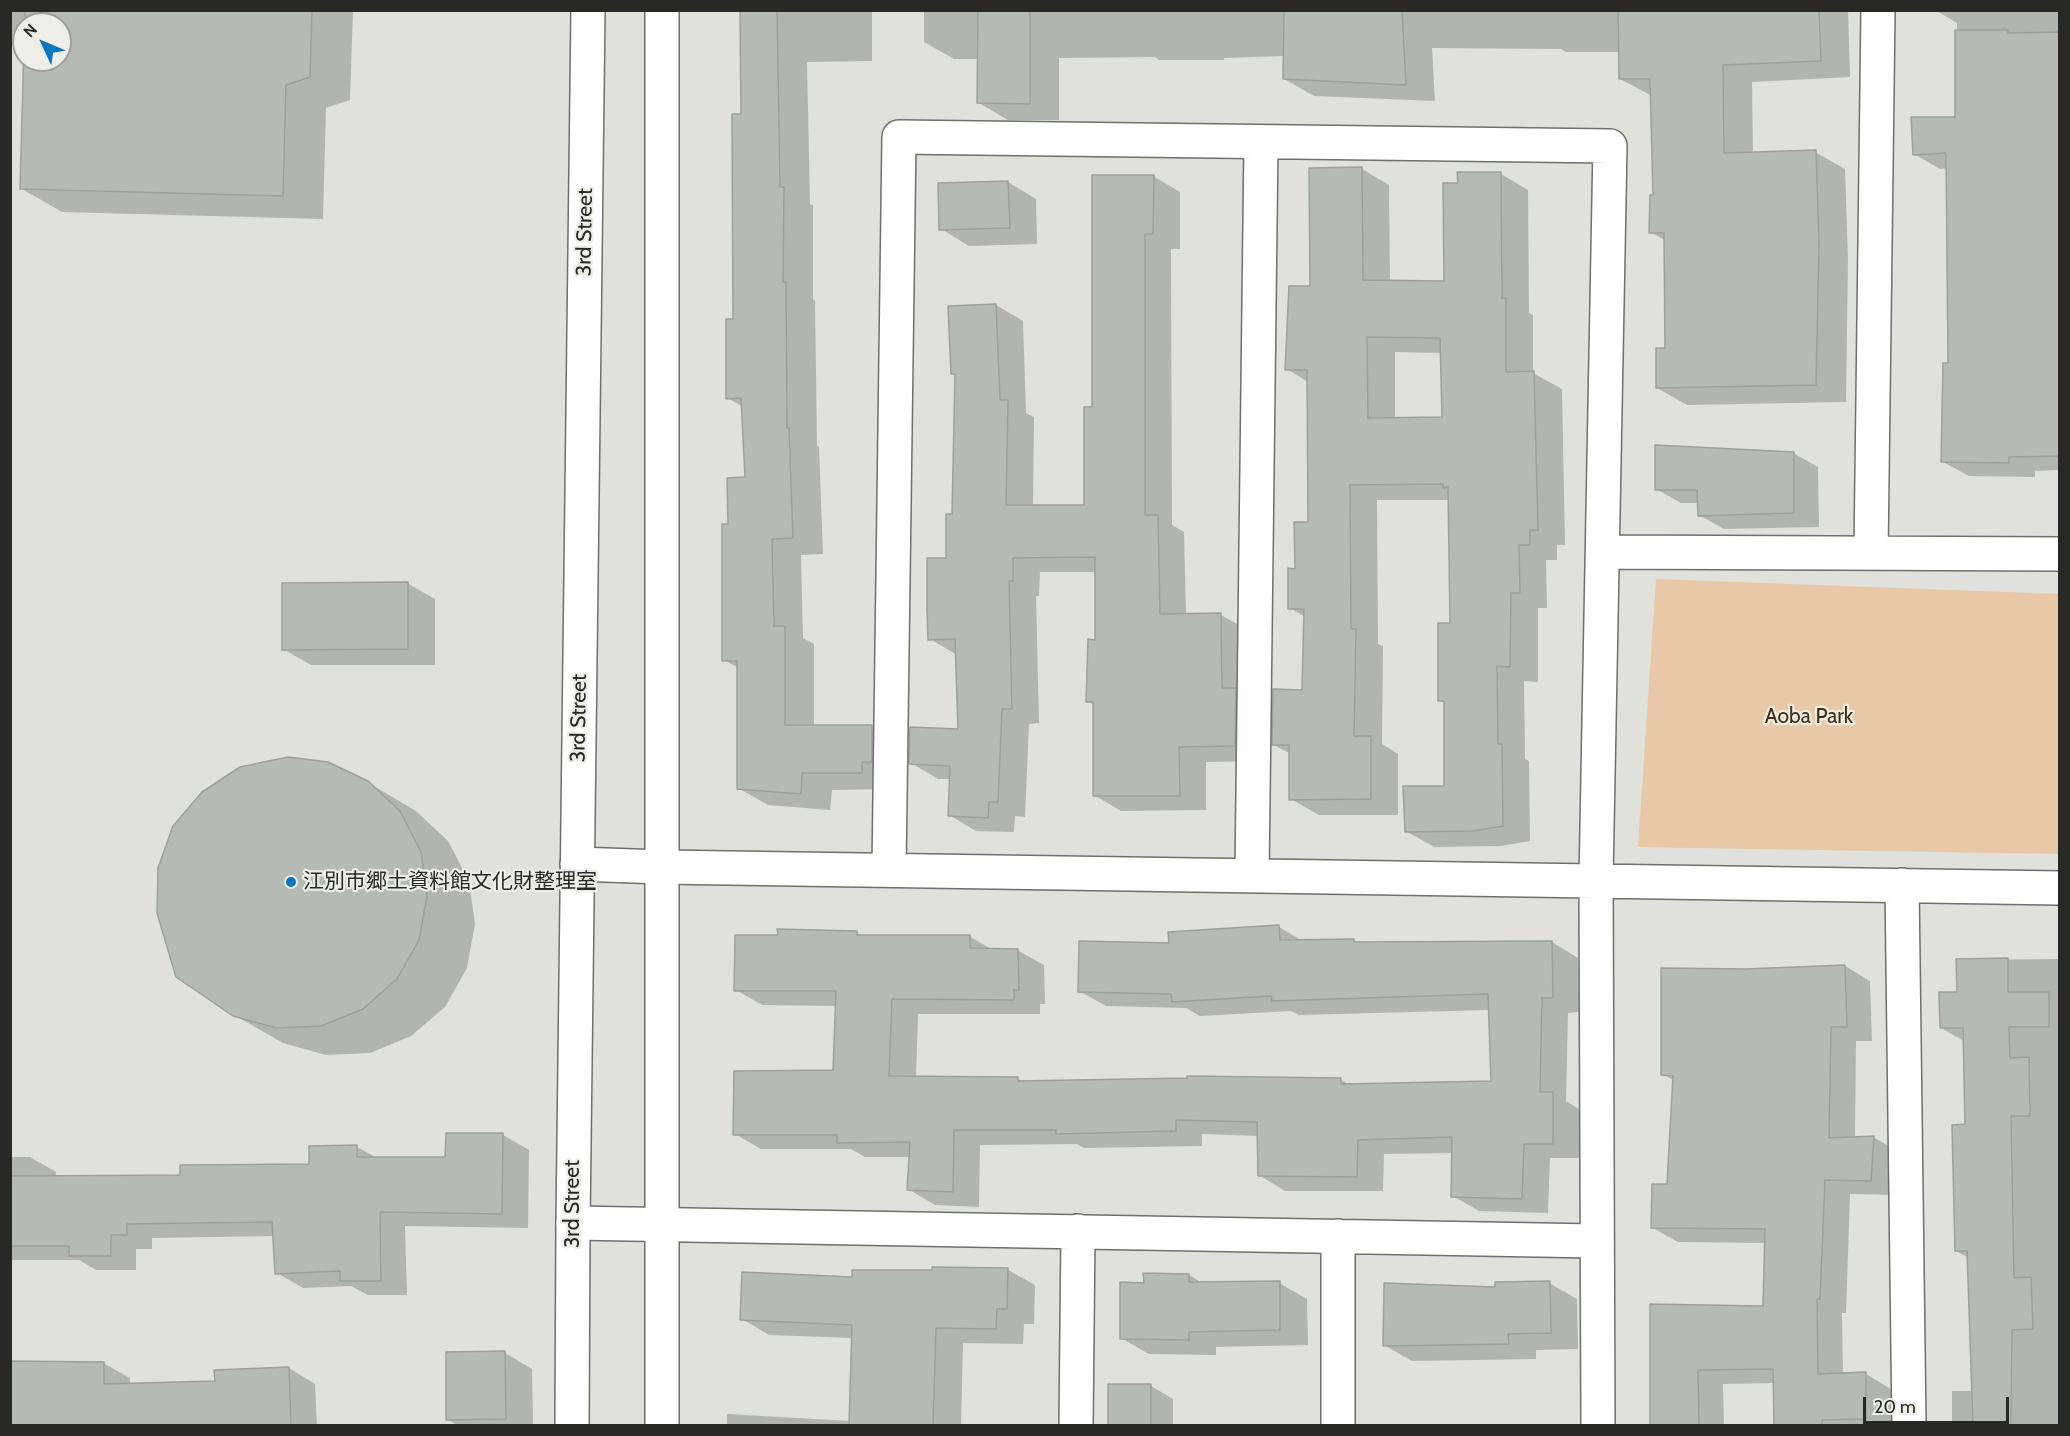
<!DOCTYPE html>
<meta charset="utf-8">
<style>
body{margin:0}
#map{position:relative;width:2070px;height:1436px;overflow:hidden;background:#dfe1da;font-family:Cabin,sans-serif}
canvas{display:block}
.frame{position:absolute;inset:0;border:12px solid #282927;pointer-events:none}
.north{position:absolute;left:12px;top:12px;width:60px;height:60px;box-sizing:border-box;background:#eceee7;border:2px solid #9e9f9a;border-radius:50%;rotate:314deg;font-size:16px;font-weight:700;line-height:24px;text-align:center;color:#282927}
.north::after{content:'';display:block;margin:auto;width:21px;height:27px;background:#0875c0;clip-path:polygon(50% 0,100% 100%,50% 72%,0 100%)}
.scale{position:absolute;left:1863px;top:1397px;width:146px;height:27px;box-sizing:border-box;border:3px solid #282927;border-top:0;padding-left:8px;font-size:18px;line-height:21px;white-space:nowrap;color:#282927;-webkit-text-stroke:4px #eceee7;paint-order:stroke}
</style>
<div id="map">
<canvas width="2070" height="1436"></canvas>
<div class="frame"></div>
<div class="north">N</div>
<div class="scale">20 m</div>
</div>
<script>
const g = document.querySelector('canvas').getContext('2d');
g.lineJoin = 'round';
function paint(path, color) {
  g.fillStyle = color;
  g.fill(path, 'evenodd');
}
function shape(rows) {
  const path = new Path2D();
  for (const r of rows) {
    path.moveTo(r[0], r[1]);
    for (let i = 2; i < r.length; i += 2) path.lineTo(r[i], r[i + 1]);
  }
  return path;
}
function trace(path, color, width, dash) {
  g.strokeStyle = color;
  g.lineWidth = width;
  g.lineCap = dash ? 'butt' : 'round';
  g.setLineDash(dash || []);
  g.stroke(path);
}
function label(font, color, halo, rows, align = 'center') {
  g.font = font + ' Cabin,"Noto Sans JP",sans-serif';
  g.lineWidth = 4.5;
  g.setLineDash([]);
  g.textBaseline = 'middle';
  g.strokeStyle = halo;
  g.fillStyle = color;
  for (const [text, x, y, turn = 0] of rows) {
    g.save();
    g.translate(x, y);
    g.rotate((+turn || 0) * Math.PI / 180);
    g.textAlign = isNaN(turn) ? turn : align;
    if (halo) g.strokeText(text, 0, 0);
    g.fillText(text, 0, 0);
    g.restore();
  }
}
paint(shape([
 [1656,579,2059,594,2059,854,1638,847]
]), '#e9c8a8');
paint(shape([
 [10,10,353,10,350,100,326,108,323,219,62,212,22,189,25,60,60,60,60,24,24,24,24,36,10,36],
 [742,10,872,10,872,61,807,62,810,204,813,205,813,299,815,301,817,445,819,447,823,554,801,555,803,638,814,644,814,727,872,727,901,744,891,789,832,790,830,810,768,805,738,788,739,668,724,660,746,479,743,407,728,398,735,320,743,116],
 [924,10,1848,10,1850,77,1752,82,1753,154,1815,152,1845,169,1848,260,1846,402,1687,405,1657,388,1667,349,1666,241,1651,232,1654,197,1652,96,1620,79,1620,52,1566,52,1561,49,1432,48,1435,101,1314,96,1284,79,1285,56,1224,58,1224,60,1159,60,1155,57,1059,58,1059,120,1008,120,979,103,979,59,954,59,924,42],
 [1935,10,2060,10,2060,470,2035,471,2035,477,1969,476,1943,462,1950,365,1948,168,1940,169,1914,154,1957,118,1957,23],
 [1362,169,1389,185,1390,282,1446,282,1459,185,1501,174,1528,190,1529,313,1533,315,1533,373,1562,389,1565,545,1557,545,1557,560,1546,560,1547,608,1538,608,1538,682,1524,681,1525,759,1529,761,1530,841,1501,846,1434,847,1406,831,1446,788,1446,704,1439,700,1452,624,1450,500,1377,500,1378,644,1383,646,1382,744,1398,754,1398,815,1319,815,1291,799,1291,754,1274,745,1304,691,1305,617,1290,608,1296,570,1310,524,1308,382,1287,369,1311,288],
 [1395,352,1442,353,1443,419,1395,419],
 [1153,176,1180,192,1180,249,1171,249,1172,525,1184,532,1186,615,1221,615,1248,630,1261,761,1206,762,1206,810,1121,811,1094,795,1094,705,1088,701,1096,641,1096,572,1040,572,1039,596,1036,596,1039,723,1029,724,1025,817,1015,816,1014,832,976,831,949,815,951,779,938,779,911,763,959,730,957,655,930,639,948,560,954,515,956,376,952,373,950,307,996,305,1023,321,1026,413,1034,417,1033,506,1085,506,1093,408],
 [1008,182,1036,199,1037,244,969,246,941,229],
 [1793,453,1818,467,1819,527,1724,529,1699,515,1699,503,1681,503,1656,489],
 [407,583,435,599,435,665,311,665,283,649],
 [367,782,416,811,448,841,469,881,475,924,467,968,445,1007,411,1036,370,1053,326,1055,283,1043,234,1015],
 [1279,927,1303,941,1354,940,1359,943,1552,942,1578,958,1579,1012,1568,1013,1566,1101,1579,1109,1579,1158,1550,1158,1548,1213,1479,1211,1453,1196,1453,1153,1384,1154,1383,1191,1285,1191,1259,1175,1259,1136,1202,1134,1202,1146,1084,1148,1077,1144,980,1145,979,1207,935,1205,908,1189,910,1157,865,1157,851,1149,761,1149,735,1134,835,1072,837,1006,762,1005,736,990,857,933,863,936,969,936,993,950,1017,950,1044,965,1045,1004,1040,1004,1040,1014,918,1014,916,1078,1018,1079,1025,1083,1340,1079,1351,1086,1493,1082,1490,1010,1299,1015,1291,1011,1200,1016,1186,1008,1106,1006,1079,991,1170,945],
 [2060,959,2060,1426,1952,1426,1952,1391,1973,1391,1969,1258,1956,1251,1966,1126,1964,1041,1941,1028,1959,993,1958,960],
 [1845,966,1870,981,1872,1041,1856,1041,1855,1138,1873,1137,1899,1152,1897,1195,1850,1194,1846,1313,1842,1313,1843,1375,1866,1374,1891,1389,1891,1426,1775,1426,1775,1383,1723,1384,1724,1426,1651,1426,1651,1389,1764,1307,1766,1243,1678,1242,1653,1228,1669,1185,1674,1081,1663,1074,1745,971],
 [503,1135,529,1150,528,1228,405,1226,407,1295,368,1295,351,1286,303,1288,277,1273,275,1236,152,1238,152,1249,136,1249,136,1270,96,1270,79,1260,10,1260,10,1157,30,1157,56,1172,56,1178,182,1177,311,1165,357,1147,377,1158,447,1158],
 [1008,1270,1035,1285,1034,1324,1024,1324,1023,1344,963,1343,961,1426,727,1426,727,1414,850,1421,853,1338,769,1335,742,1319,854,1279],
 [1145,1274,1189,1275,1204,1284,1279,1283,1307,1299,1308,1345,1216,1347,1216,1355,1149,1354,1121,1338,1145,1284],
 [1549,1283,1577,1299,1578,1349,1536,1350,1536,1359,1412,1361,1384,1345,1496,1289],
 [505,1353,532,1369,533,1426,459,1426,447,1419],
 [10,1363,103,1363,130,1378,130,1385,216,1383,289,1368,315,1384,317,1426,10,1426],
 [1110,1385,1151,1386,1173,1399,1173,1426,1110,1426],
 [1282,1425,1283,1426,1221,1426]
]), '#0003');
const building = shape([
 [25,10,312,10,310,77,286,85,283,196,20,189,24,44,24,60,60,60,60,24,25,24,25,10],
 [740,10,777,10,780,187,784,187,783,282,786,282,787,428,789,428,793,538,772,539,774,626,785,626,785,725,872,725,872,762,862,762,862,773,802,773,801,794,737,789,737,661,722,661,722,524,728,524,727,478,745,477,741,398,726,399,726,319,733,319,732,114,741,114,740,10],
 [978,10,1030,10,1030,104,977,103,978,10],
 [1284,10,1402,10,1406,85,1283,79,1284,10],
 [1618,10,1819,10,1821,61,1723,65,1724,153,1816,150,1819,243,1816,385,1656,388,1656,348,1665,348,1664,233,1649,233,1650,195,1653,195,1650,79,1619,79,1618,10],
 [1955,30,2008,30,2008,33,2060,32,2060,456,2009,457,2009,463,1941,462,1943,363,1948,363,1946,153,1913,155,1911,117,1955,117,1955,30],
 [1362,167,1363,280,1444,281,1443,183,1458,183,1457,172,1501,172,1502,298,1506,298,1506,372,1534,371,1538,530,1530,530,1530,545,1519,545,1520,593,1511,593,1510,667,1497,666,1498,744,1502,744,1503,826,1473,831,1405,832,1403,786,1444,786,1444,701,1438,701,1438,623,1450,623,1448,487,1443,488,1443,484,1350,485,1351,629,1356,629,1354,736,1371,736,1371,799,1289,800,1289,745,1272,745,1273,689,1302,690,1304,609,1288,609,1288,568,1295,569,1294,522,1308,522,1307,370,1285,370,1289,286,1310,286,1309,168,1362,167],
 [1367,337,1440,338,1442,417,1368,418,1367,337],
 [1092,175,1154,175,1153,234,1145,234,1145,515,1158,515,1160,614,1221,613,1222,688,1236,688,1235,746,1179,747,1180,796,1093,796,1093,702,1086,702,1088,639,1095,640,1095,557,1013,558,1013,581,1009,581,1012,709,1002,709,998,802,989,802,988,818,948,816,950,766,909,764,910,727,958,729,955,639,928,640,927,609,927,558,946,558,946,514,952,514,955,374,951,374,948,306,996,304,1000,400,1008,400,1006,505,1084,505,1084,407,1092,407,1092,175],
 [1008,181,1010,228,939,230,938,183,1008,181],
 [1655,445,1794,452,1794,513,1698,516,1697,490,1655,490,1655,445],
 [408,582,408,649,282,650,282,583,408,582],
 [288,757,328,762,368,781,400,811,421,852,427,896,419,940,397,979,363,1009,321,1026,276,1028,233,1016,176,977,157,913,158,868,173,826,202,792,240,767,288,757],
 [1279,925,1280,940,1354,939,1354,942,1552,941,1553,998,1542,998,1540,1092,1553,1092,1553,1144,1524,1144,1522,1199,1451,1197,1452,1137,1358,1140,1357,1177,1258,1176,1257,1122,1176,1120,1176,1131,1056,1134,1056,1130,954,1130,953,1192,907,1190,910,1142,837,1143,837,1135,733,1135,734,1071,833,1070,836,991,734,991,735,935,778,935,777,929,857,931,857,935,970,935,970,948,1018,949,1019,990,1014,990,1014,1000,892,999,889,1076,1018,1077,1018,1081,1187,1078,1187,1076,1341,1078,1341,1084,1491,1081,1488,994,1272,1001,1271,996,1172,1002,1171,994,1078,992,1079,941,1169,943,1168,932,1279,925],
 [2008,958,2008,992,2049,992,2049,1027,2009,1027,2010,1058,2029,1057,2030,1116,2011,1116,2014,1278,2031,1277,2033,1329,2012,1330,2011,1425,1973,1425,1967,1251,1955,1251,1952,1125,1965,1124,1963,1028,1940,1028,1939,992,1957,992,1956,959,2008,958],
 [1845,965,1847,1027,1831,1027,1829,1138,1874,1136,1871,1181,1825,1180,1820,1299,1817,1299,1818,1374,1866,1372,1866,1419,1822,1420,1822,1425,1774,1425,1773,1369,1698,1370,1699,1425,1650,1425,1650,1304,1763,1306,1765,1229,1651,1228,1652,1184,1667,1184,1673,1076,1661,1075,1661,968,1745,969,1845,965],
 [446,1133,503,1133,502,1214,380,1212,381,1281,340,1281,340,1271,275,1274,272,1222,127,1224,127,1235,111,1235,111,1256,69,1256,69,1246,10,1246,10,1176,180,1175,180,1165,309,1164,309,1146,357,1145,357,1157,445,1157,446,1133],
 [932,1267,1008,1268,1007,1309,997,1309,996,1329,936,1328,933,1425,849,1425,852,1325,740,1320,742,1272,852,1277,852,1270,932,1270,932,1267],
 [1143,1273,1189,1274,1189,1282,1280,1281,1280,1330,1189,1332,1189,1340,1120,1339,1120,1282,1144,1283,1143,1273],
 [1550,1281,1551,1333,1508,1334,1509,1344,1383,1346,1384,1283,1495,1287,1495,1282,1550,1281],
 [505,1351,506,1419,446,1420,446,1352,505,1351],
 [10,1361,104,1362,104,1384,215,1381,214,1370,289,1367,291,1425,10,1425,10,1361],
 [1108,1384,1151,1384,1151,1425,1108,1425,1108,1384]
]);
paint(building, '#b5bab5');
trace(building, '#9ca19c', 1.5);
const minor = shape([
 [1603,552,2060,554],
 [1871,553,1878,10],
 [577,864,662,867,2060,888],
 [889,870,899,137,1610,146,1596,880,1598,1426],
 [1252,875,1261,142],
 [1902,885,1909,1426],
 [573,1223,1596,1241],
 [1338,1236,1338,1426],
 [1076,1426,1078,1231]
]);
const tertiary = shape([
 [662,10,662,1426],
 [572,1426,573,1223,588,10]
]);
trace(minor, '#6e706a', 36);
trace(tertiary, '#6e706a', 36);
trace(minor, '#fff', 33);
trace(tertiary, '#fff', 33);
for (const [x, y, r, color] of [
 [291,882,6,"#0875c0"]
]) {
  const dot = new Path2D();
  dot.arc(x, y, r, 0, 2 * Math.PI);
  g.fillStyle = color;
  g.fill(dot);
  trace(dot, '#eceee7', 2);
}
label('21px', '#282927', '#eceee7', [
 ["3rd Street",585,232,-89],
 ["3rd Street",579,718,-89],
 ["3rd Street",573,1204,-90]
]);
label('21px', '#472d0d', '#eceee7', [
 ["Aoba Park",1809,717]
]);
label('21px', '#282927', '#eceee7', [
 ["江別市郷土資料館文化財整理室",303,882]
], 'left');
</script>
